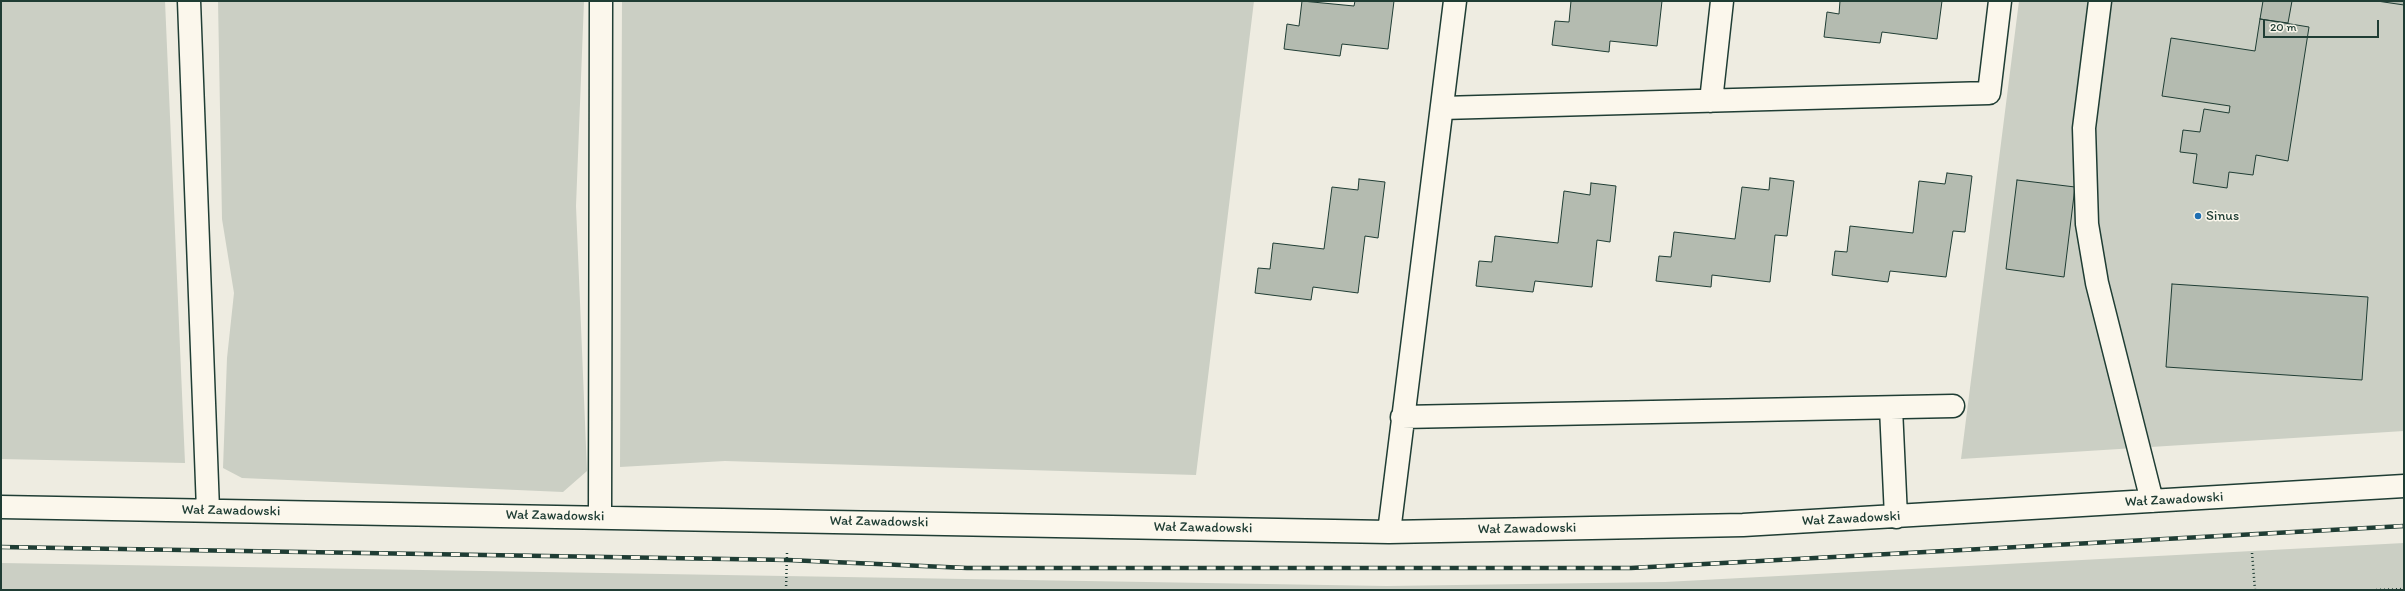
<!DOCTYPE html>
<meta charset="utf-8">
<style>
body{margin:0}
#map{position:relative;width:2405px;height:591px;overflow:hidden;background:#eeece1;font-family:Itim,sans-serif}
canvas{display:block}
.frame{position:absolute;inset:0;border:2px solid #1f3d34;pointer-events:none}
.scale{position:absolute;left:2263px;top:20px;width:116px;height:18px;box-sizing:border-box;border:2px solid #1f3d34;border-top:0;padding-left:5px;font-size:12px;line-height:14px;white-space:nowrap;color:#1f3d34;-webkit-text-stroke:3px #fbf7ec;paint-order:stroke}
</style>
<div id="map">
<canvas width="2405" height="591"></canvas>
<div class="frame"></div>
<div class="scale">20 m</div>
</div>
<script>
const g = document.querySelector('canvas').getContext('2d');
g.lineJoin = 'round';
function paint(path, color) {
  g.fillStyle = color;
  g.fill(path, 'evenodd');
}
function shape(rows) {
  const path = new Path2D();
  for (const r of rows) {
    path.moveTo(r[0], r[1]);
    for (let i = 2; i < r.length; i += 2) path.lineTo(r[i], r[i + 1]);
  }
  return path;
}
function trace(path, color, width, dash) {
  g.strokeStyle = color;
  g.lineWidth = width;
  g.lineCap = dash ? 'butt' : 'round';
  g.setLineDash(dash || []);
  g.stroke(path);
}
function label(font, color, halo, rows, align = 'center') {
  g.font = font + ' Itim,sans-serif';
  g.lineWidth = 3;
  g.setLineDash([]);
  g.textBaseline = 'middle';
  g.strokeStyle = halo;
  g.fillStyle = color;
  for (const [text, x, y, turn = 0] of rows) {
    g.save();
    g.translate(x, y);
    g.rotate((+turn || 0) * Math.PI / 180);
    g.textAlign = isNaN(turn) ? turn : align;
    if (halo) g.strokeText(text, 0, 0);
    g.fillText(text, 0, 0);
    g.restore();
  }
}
paint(shape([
 [1,1,165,1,185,463,1,459],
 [218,1,584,1,576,206,587,471,563,492,242,478,223,468,227,358,234,293,222,219],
 [622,1,1254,1,1196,475,725,461,620,467],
 [2019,1,2404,1,2404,431,1961,459],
 [2404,543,2404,590,1,590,1,563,1387,586,1665,582]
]), '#cbcfc4');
const building = shape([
 [1302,1,1354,6,1355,1,1394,1,1388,49,1342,44,1340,56,1284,49,1287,24,1299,26,1302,1],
 [1571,1,1662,1,1657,46,1610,41,1609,52,1552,45,1555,21,1569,22,1571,1],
 [1840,1,1942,1,1937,39,1882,32,1880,43,1824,37,1827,12,1839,14,1840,1],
 [2263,1,2292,1,2288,23,2260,19,2263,1],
 [2377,1,2404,1,2404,5,2377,1],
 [2260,19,2309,27,2288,161,2256,155,2253,175,2229,172,2227,188,2193,183,2197,154,2180,152,2183,130,2200,132,2204,109,2229,113,2230,106,2162,96,2171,38,2255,51,2260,19],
 [1947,173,1972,176,1965,232,1953,231,1946,277,1890,271,1888,282,1832,275,1835,251,1847,252,1850,226,1913,233,1919,181,1945,184,1947,173],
 [1770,178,1794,181,1787,236,1775,235,1770,282,1712,275,1711,287,1656,281,1659,256,1671,257,1674,232,1735,239,1742,187,1769,190,1770,178],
 [1359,179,1385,182,1378,238,1365,236,1358,293,1313,287,1311,300,1255,293,1258,268,1270,269,1273,243,1324,249,1332,187,1358,190,1359,179],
 [2017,180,2075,187,2064,277,2006,269,2017,180],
 [1591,183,1616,186,1610,242,1597,240,1592,287,1535,281,1533,292,1476,286,1479,261,1492,262,1495,236,1558,243,1564,191,1590,195,1591,183],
 [2172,284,2368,297,2362,380,2166,367,2172,284]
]);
paint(building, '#b4bbb0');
trace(building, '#1f3d34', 1);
const minor = shape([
 [189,1,208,510],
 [2100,1,2084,128,2087,224,2097,283,2152,501],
 [1711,101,1722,1],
 [1442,108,1989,93,2000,1],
 [1891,408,1896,517],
 [1402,417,1953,406],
 [1,507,1389,532,1743,525,2404,486],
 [600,516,601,1],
 [1389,532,1455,1]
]);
trace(minor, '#1f3d34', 25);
trace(shape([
 [2252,553,2255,590],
 [786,590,787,553],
 [2376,590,2404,589]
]), '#1f3d34', 2.5, [1, 3]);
trace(minor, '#fbf7ec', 22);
const rail = shape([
 [1,547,788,560,967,568,1631,568,2404,526]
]);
trace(rail, '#1f3d34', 4.5);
trace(rail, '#fbf7ec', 3, [9]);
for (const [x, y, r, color] of [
 [2198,216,4,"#1f6fb2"]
]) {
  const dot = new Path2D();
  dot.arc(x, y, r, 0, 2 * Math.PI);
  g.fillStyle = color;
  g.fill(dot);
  trace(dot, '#fbf7ec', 1.5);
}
label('14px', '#1f3d34', '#fbf7ec', [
 ["Sinus",2206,216]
], 'left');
label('14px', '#1f3d34', '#fbf7ec', [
 ["Wał Zawadowski",2174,500,-3],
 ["Wał Zawadowski",231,511,1],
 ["Wał Zawadowski",555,516,1],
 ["Wał Zawadowski",1851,519,-3],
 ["Wał Zawadowski",879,522,1],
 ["Wał Zawadowski",1203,528,1],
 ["Wał Zawadowski",1527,529,-1]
]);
</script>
